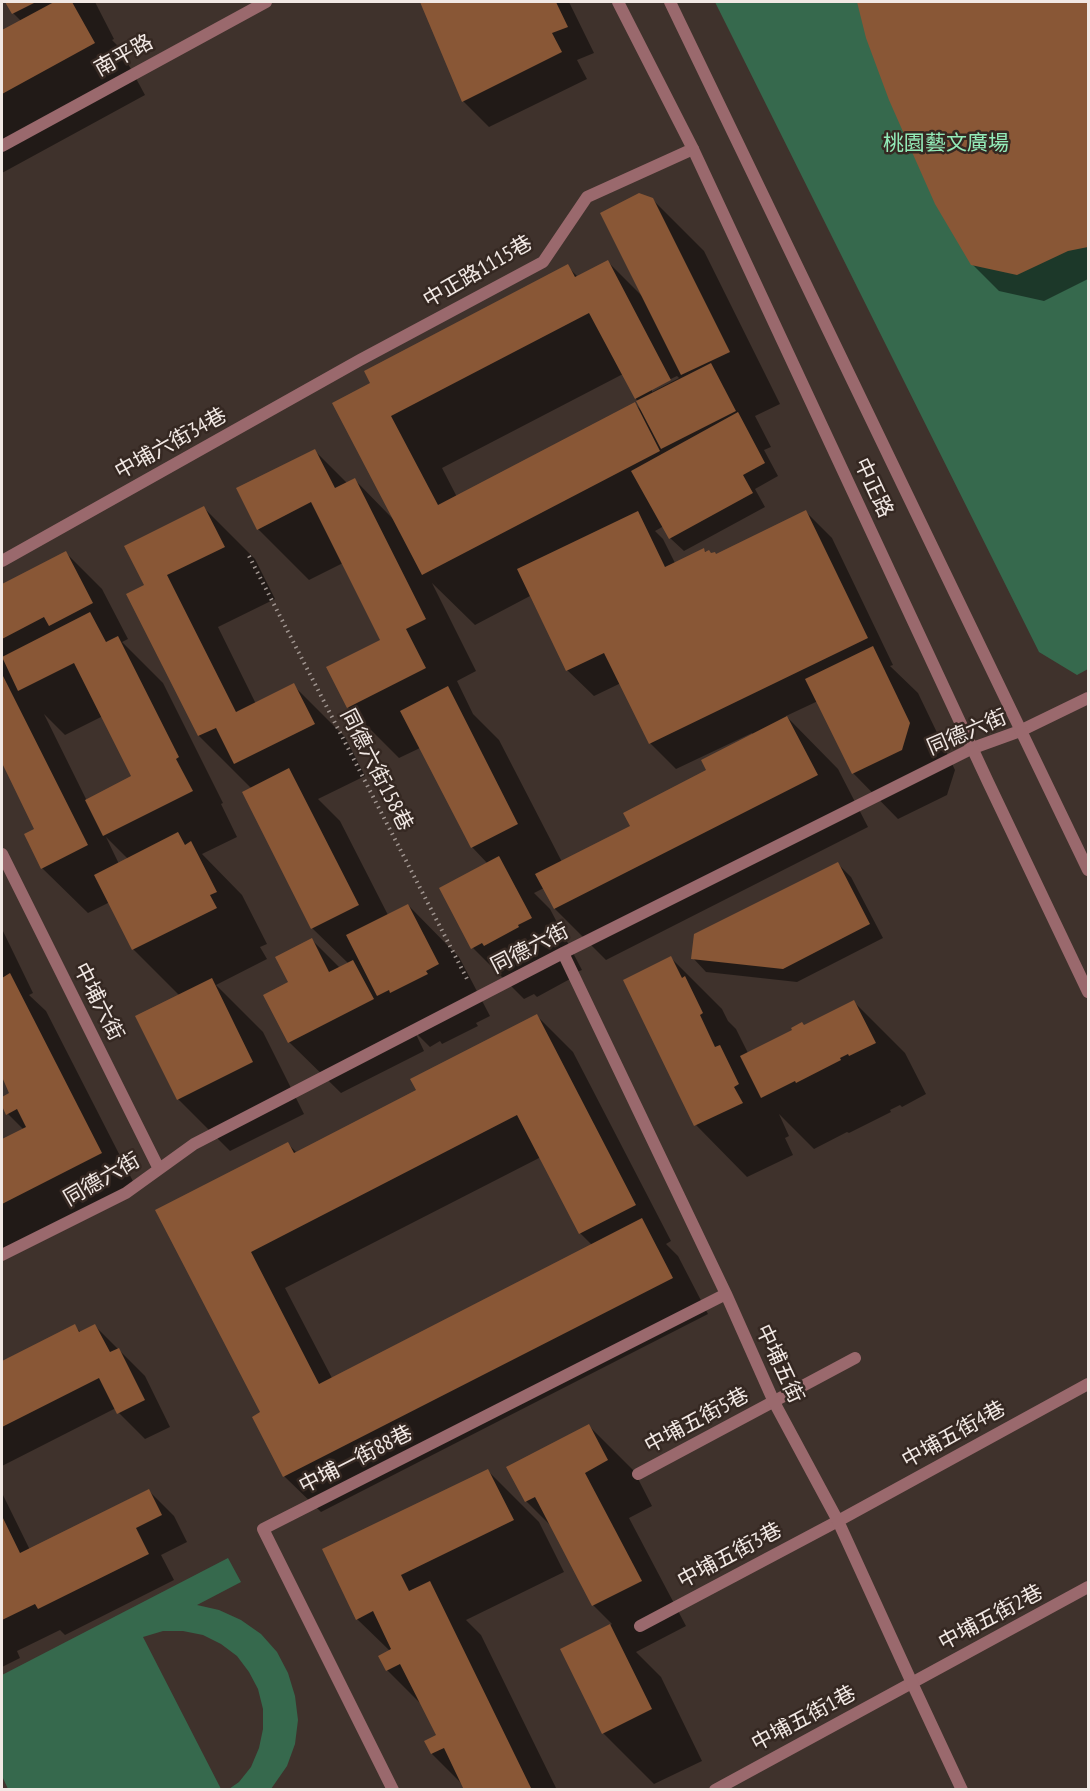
<!DOCTYPE html>
<meta charset="utf-8">
<style>
body{margin:0}
#map{position:relative;width:1090px;height:1791px;overflow:hidden;background:#3f322c;font-family:"PT Sans Narrow",sans-serif}
canvas{display:block}
.frame{position:absolute;inset:0;border:3px solid #f1e8e4;pointer-events:none}
</style>
<div id="map">
<canvas width="1090" height="1791"></canvas>
<div class="frame"></div>
</div>
<script>
const g = document.querySelector('canvas').getContext('2d');
g.lineJoin = 'round';
function paint(path, color) {
  g.fillStyle = color;
  g.fill(path, 'evenodd');
}
function shape(rows) {
  const path = new Path2D();
  for (const r of rows) {
    path.moveTo(r[0], r[1]);
    for (let i = 2; i < r.length; i += 2) path.lineTo(r[i], r[i + 1]);
  }
  return path;
}
function trace(path, color, width, dash) {
  g.strokeStyle = color;
  g.lineWidth = width;
  g.lineCap = dash ? 'butt' : 'round';
  g.setLineDash(dash || []);
  g.stroke(path);
}
function label(font, color, halo, rows, align = 'center') {
  g.font = font + ' "PT Sans Narrow","Noto Sans TC",sans-serif';
  g.lineWidth = 5;
  g.setLineDash([]);
  g.textBaseline = 'middle';
  g.strokeStyle = halo;
  g.fillStyle = color;
  for (const [text, x, y, turn = 0] of rows) {
    g.save();
    g.translate(x, y);
    g.rotate((+turn || 0) * Math.PI / 180);
    g.textAlign = isNaN(turn) ? turn : align;
    if (halo) g.strokeText(text, 0, 0);
    g.fillText(text, 0, 0);
    g.restore();
  }
}
paint(shape([
 [715,2,1088,2,1088,669,1077,675,1039,652],
 [228,1558,241,1582,197,1605,219,1610,241,1620,261,1634,277,1652,288,1673,295,1696,298,1720,295,1744,287,1766,271,1789,229,1789,239,1782,251,1767,259,1748,263,1729,263,1709,258,1689,249,1672,237,1656,221,1644,203,1635,183,1631,163,1631,143,1637,221,1789,8,1789,2,1776,2,1675]
]), '#36694d');
paint(shape([
 [7,2,95,2,114,39,112,40,119,47,145,95,2,173,2,32,21,21,13,13],
 [421,2,569,2,594,53,577,60,587,79,489,127,463,101],
 [859,2,1088,2,1088,279,1044,301,999,291,972,264,868,37],
 [652,199,704,251,780,404,755,416,771,447,764,450,778,476,755,489,765,507,684,551,670,538,664,526,655,531,663,539,675,563,704,550,707,553,716,555,806,512,832,538,893,665,890,666,918,693,955,770,947,795,898,819,853,773,818,701,786,716,838,769,868,827,606,960,555,909,544,888,534,893,550,909,582,970,568,976,570,979,537,997,534,994,524,999,473,948,488,864,472,847,420,748,399,758,348,707,382,641,343,563,309,580,258,529,315,451,347,483,354,479,393,519,372,383,567,266,578,277,608,262,643,297],
 [623,374,643,412,635,404,457,497,442,468],
 [677,376,679,378,652,392,652,388],
 [432,583,475,625,530,596,567,670,594,696,621,683,650,743,676,769,752,733,753,735,708,771,632,827,562,862,499,740,473,714,457,681,476,671],
 [204,508,255,559,275,599,218,627,256,704,293,685,345,737,365,776,318,799,340,821,388,915,408,905,459,957,490,1016,476,1023,478,1026,442,1044,440,1041,430,1047,415,1032,424,1051,341,1093,289,1042,290,983,311,939,340,968,349,964,312,928,252,789,199,736,128,595,146,586],
 [66,553,102,589,128,639,122,642,163,683,223,803,221,804,237,837,202,854,242,895,267,944,260,947,267,959,216,985,263,1032,304,1114,230,1151,178,1099,137,1017,180,996,133,949,110,902,88,913,42,868,36,829,2,760,2,586],
 [44,714,65,735,103,716,133,777,87,801],
 [106,837,128,859,119,864],
 [838,864,851,877,883,938,797,982,706,972,693,958],
 [2,929,33,993,29,995,46,1011,137,1189,2,1258,2,1141,24,1130,8,1114,2,1102,2,1098,11,1093,2,1076],
 [671,958,722,1009,728,1021,736,1029,748,1053,854,1002,905,1053,926,1094,902,1107,900,1105,890,1110,891,1112,849,1133,847,1132,814,1149,779,1114,789,1136,785,1138,793,1155,747,1177,696,1125,625,981],
 [537,1016,573,1052,671,1241,666,1244,678,1256,708,1314,321,1512,285,1477,254,1417,262,1413,157,1211,288,1144,297,1153,418,1091],
 [541,1157,580,1233,592,1245,332,1378,285,1288],
 [75,1326,81,1333,95,1326,145,1376,170,1427,145,1439,119,1413,116,1408,2,1466,2,1363],
 [589,1426,634,1471,652,1506,629,1518,686,1626,636,1652,661,1677,702,1761,654,1784,603,1733,562,1650,612,1624,593,1605,553,1528,526,1501],
 [488,1471,539,1522,564,1572,466,1620,481,1635,557,1790,465,1790,463,1785,432,1754,438,1736,422,1705,387,1670,390,1651,357,1619],
 [148,1490,174,1516,187,1542,161,1555,174,1580,65,1635,60,1630,17,1651,20,1658,2,1667,2,1493,30,1550]
]), '#0007');
paint(shape([
 [5,2,36,2,12,14],
 [54,2,72,2,95,43,2,94,2,30],
 [420,2,556,2,568,27,552,33,562,52,462,102],
 [857,2,1088,2,1088,247,1068,251,1017,275,971,265,935,204,889,100,866,38],
 [639,193,653,198,730,352,681,375,600,213],
 [608,260,671,380,635,399,589,313,391,416,438,505,635,402,660,451,422,575,332,403,370,383,364,371,568,264,575,277],
 [711,363,736,411,661,449,636,401],
 [738,412,765,463,743,475,753,493,669,539,631,471],
 [315,449,335,488,355,478,426,619,406,629,426,668,347,708,326,667,380,640,311,502,257,530,236,488],
 [204,506,225,547,167,575,236,712,294,683,315,724,234,764,216,728,198,736,126,594,144,585,124,546],
 [806,510,868,638,649,744,604,653,566,671,517,569,638,511,665,567,704,548,705,552,709,550,711,553,715,552,716,554],
 [66,551,93,603,49,626,44,617,2,639,2,584],
 [90,612,106,642,118,636,179,757,176,759,193,791,103,836,85,800,131,776,74,663,18,691,2,657],
 [873,646,910,723,902,750,852,774,805,679],
 [2,674,88,845,41,869,24,834,34,829,2,763],
 [448,686,518,824,471,848,400,711],
 [787,716,818,775,554,909,535,874,630,826,623,813,706,770,701,760],
 [289,768,359,905,311,929,242,792],
 [178,832,185,845,191,841,217,892,210,895,217,908,132,950,94,875],
 [499,856,532,918,518,925,519,927,484,946,482,943,471,949,439,888],
 [838,862,870,924,783,969,691,959,694,934],
 [408,904,439,964,426,971,428,974,390,993,389,990,377,996,346,935],
 [312,938,329,972,353,960,374,999,288,1043,263,995,288,982,275,957],
 [671,956,682,978,685,976,703,1013,700,1015,715,1047,720,1045,739,1084,734,1087,743,1103,694,1126,623,980],
 [10,973,102,1153,2,1204,2,1139,26,1127,17,1109,6,1115,2,1106,2,1097,9,1093,2,1077,2,978],
 [212,978,253,1062,177,1100,135,1016],
 [854,1000,876,1043,849,1056,848,1054,840,1058,841,1060,796,1083,795,1081,761,1098,740,1056,792,1030,791,1028,802,1022,804,1025],
 [537,1014,636,1205,579,1234,517,1115,251,1252,319,1384,642,1218,673,1278,283,1477,252,1417,260,1412,155,1210,288,1142,294,1153,416,1090,410,1079],
 [75,1324,79,1332,95,1324,110,1352,119,1348,145,1400,117,1414,99,1378,2,1427,2,1361],
 [589,1424,608,1460,585,1473,642,1581,592,1606,535,1497,525,1502,506,1467],
 [488,1469,514,1520,401,1575,409,1591,430,1581,532,1790,464,1790,444,1748,431,1754,424,1741,436,1735,400,1664,386,1671,378,1656,391,1649,373,1611,356,1620,322,1549],
 [149,1489,162,1515,136,1528,149,1554,38,1609,35,1604,2,1620,2,1516,20,1553],
 [610,1624,652,1709,602,1734,560,1649]
]), '#895736');
trace(shape([
 [249,556,467,979]
]), '#a09590', 4, [1.5, 4.5]);
trace(shape([
 [638,1474,855,1358],
 [640,1626,838,1521],
 [715,1790,1088,1587]
]), '#9a696d', 12);
trace(shape([
 [2,146,266,2],
 [2,561,360,360,543,262,587,197,693,149],
 [2,854,159,1169],
 [563,953,726,1294,774,1402,838,1521,912,1683,962,1790],
 [2,1255,126,1193,194,1144,563,953,973,748,1020,731,1088,698],
 [838,1521,1088,1384],
 [393,1790,263,1529,726,1294]
]), '#9a696d', 12);
trace(shape([
 [618,2,693,149,988,782,1088,992],
 [670,2,1088,870]
]), '#9a696d', 12);
label('21px', '#f1e8e4', '#352822', [
 ["南平路",124,56,-29],
 ["中正路1115巷",478,272,-30],
 ["中埔六街34巷",171,444,-29],
 ["中正路",873,488,65],
 ["同德六街",967,733,-23],
 ["同德六街158巷",376,770,63],
 ["同德六街",530,949,-27],
 ["中埔六街",98,1002,63],
 ["同德六街",102,1180,-30],
 ["中埔五街",779,1364,65],
 ["中埔五街5巷",697,1421,-28],
 ["中埔五街4巷",954,1435,-29],
 ["中埔一街88巷",356,1460,-27],
 ["中埔五街3巷",730,1556,-28],
 ["中埔五街2巷",991,1618,-28],
 ["中埔五街1巷",804,1719,-28]
]);
label('21px', '#93ebb8', '#352822', [
 ["桃園藝文廣場",946,144]
]);
</script>
